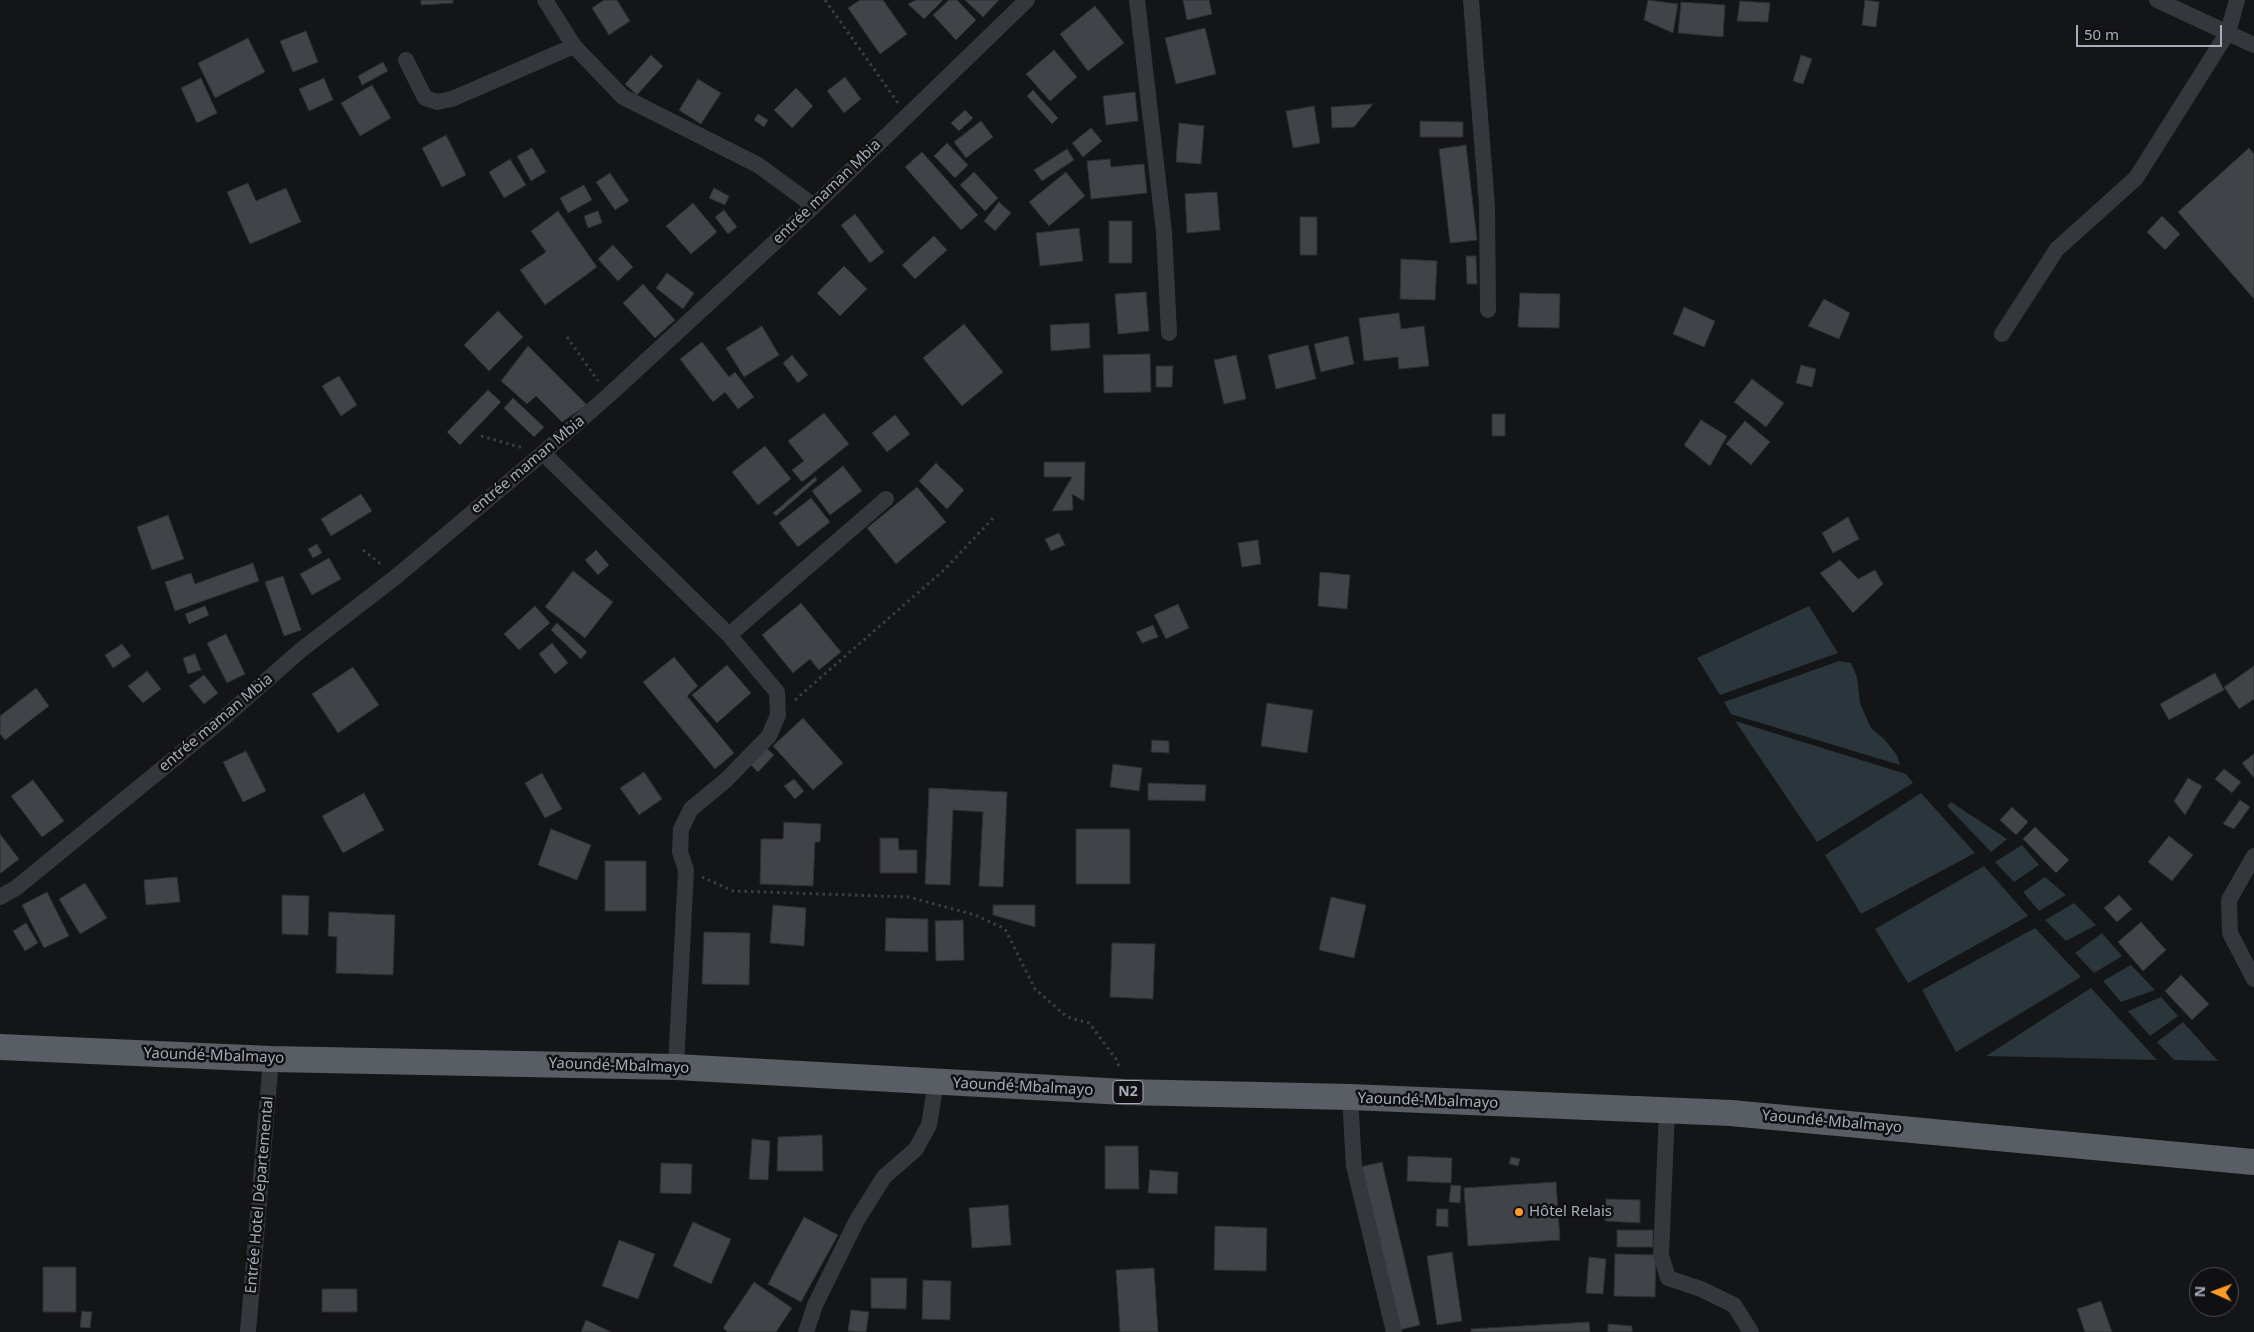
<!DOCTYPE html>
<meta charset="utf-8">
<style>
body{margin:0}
#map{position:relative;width:2254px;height:1332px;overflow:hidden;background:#141517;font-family:"Noto Sans",sans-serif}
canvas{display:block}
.north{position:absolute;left:2189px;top:1267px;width:50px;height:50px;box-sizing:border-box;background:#101012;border:1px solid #4c4f54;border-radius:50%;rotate:272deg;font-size:14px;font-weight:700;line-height:20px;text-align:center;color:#a6adb8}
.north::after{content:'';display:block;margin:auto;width:18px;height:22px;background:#fc9b27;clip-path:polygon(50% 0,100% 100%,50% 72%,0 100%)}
.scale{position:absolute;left:2076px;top:25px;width:146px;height:22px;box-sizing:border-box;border:2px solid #a6adb8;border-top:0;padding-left:6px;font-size:15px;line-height:18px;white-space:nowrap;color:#a6adb8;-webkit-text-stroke:4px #101012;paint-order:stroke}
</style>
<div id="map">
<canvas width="2254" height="1332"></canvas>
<div class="north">N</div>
<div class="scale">50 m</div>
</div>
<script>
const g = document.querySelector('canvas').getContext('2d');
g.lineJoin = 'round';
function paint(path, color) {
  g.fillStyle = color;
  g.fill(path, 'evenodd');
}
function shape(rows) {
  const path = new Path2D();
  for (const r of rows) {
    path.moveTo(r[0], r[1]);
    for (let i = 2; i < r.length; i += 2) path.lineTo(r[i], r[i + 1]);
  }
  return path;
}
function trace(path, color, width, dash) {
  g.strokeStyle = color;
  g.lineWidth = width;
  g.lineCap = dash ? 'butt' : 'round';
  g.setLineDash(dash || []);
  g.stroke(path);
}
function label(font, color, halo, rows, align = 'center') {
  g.font = font + ' "Noto Sans",sans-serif';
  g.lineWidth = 5;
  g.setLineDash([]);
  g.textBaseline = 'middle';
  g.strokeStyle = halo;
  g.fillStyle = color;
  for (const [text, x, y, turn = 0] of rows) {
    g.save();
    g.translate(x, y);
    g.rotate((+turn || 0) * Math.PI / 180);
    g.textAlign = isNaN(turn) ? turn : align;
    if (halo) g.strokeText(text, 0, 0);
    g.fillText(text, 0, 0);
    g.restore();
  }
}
paint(shape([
 [1809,606,1838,653,1720,695,1697,658],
 [1839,661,1851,663,1857,677,1860,703,1871,728,1884,739,1897,755,1900,765,1731,714,1724,702],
 [1735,721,1906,774,1913,783,1817,842],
 [1921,793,1975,853,1861,914,1825,855],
 [1951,802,2007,839,1991,852,1947,806],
 [2022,845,2039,865,2014,882,1995,862],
 [1984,866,2028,916,1908,983,1875,929],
 [2045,877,2066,895,2039,911,2023,892],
 [2074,903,2096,925,2066,941,2045,920],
 [2035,928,2081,977,1956,1052,1922,990],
 [2102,933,2122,956,2094,973,2075,953],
 [2131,965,2155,990,2121,1002,2103,981],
 [2091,988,2157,1060,1986,1056],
 [2161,997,2178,1016,2150,1036,2128,1011],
 [2183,1022,2218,1061,2174,1060,2157,1042]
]), '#2a363b');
const building = shape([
 [421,0,453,0,453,3,421,5,421,0],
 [604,0,617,0,630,21,609,35,592,8,604,0],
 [860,0,883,0,907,34,880,54,848,8,860,0],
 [916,0,943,0,924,19,908,4,916,0],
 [949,0,957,0,976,20,956,40,933,15,949,0],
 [965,0,999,0,983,17,965,0],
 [1183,0,1209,0,1212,14,1187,20,1183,0],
 [1648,0,1678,4,1673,33,1644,20,1648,0],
 [1865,0,1879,2,1876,27,1862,25,1865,0],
 [1740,1,1770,3,1768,22,1737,21,1740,1],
 [1681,2,1725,5,1723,37,1678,33,1681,2],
 [1095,6,1124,43,1088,71,1060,34,1095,6],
 [1205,28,1216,74,1176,84,1165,38,1205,28],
 [306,31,318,62,293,72,280,41,306,31],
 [248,38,265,72,215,98,198,63,248,38],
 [1054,50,1077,77,1050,101,1026,74,1054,50],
 [651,55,663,66,637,95,625,84,651,55],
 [1801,55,1812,59,1803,84,1793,81,1801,55],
 [383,62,388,71,362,85,358,76,383,62],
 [845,77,861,99,844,113,827,91,845,77],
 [201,78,217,113,197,123,181,88,201,78],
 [324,78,333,100,309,111,299,89,324,78],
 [698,79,721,93,701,124,679,110,698,79],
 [372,85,391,118,360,136,341,103,372,85],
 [796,88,813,106,792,128,774,110,796,88],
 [1033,90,1058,118,1052,124,1027,96,1033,90],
 [1135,92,1138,121,1106,125,1103,96,1135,92],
 [1373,104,1354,127,1332,128,1331,107,1373,104],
 [1314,106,1320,143,1293,148,1286,111,1314,106],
 [965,110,973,118,959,131,951,123,965,110],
 [758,114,768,120,764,127,754,120,758,114],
 [981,121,993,137,966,158,954,142,981,121],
 [1420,121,1463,122,1463,137,1420,137,1420,121],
 [1179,123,1204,126,1201,164,1176,162,1179,123],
 [1091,128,1102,141,1083,157,1072,143,1091,128],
 [446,135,466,175,442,187,422,148,446,135],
 [947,143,968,165,955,178,934,156,947,143],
 [1466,145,1477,240,1450,243,1439,149,1466,145],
 [532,148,546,172,531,181,517,156,532,148],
 [2249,148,2254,154,2254,299,2178,212,2249,148],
 [1067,149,1074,160,1042,181,1034,170,1067,149],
 [922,152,978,215,961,230,905,167,922,152],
 [510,159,526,185,504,198,489,172,510,159],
 [1110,159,1111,167,1144,164,1147,193,1091,199,1087,161,1110,159],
 [974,172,998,198,985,211,960,185,974,172],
 [1066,172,1085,196,1049,226,1029,202,1066,172],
 [610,173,629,201,615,210,596,182,610,173],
 [248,183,256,201,286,188,301,222,250,244,227,192,248,183],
 [584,185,592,200,568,213,560,198,584,185],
 [714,188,729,196,725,205,709,198,714,188],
 [1217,192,1220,230,1187,233,1185,194,1217,192],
 [999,202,1011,213,995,231,984,221,999,202],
 [693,203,717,232,691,254,666,226,693,203],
 [724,210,737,227,728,234,715,217,724,210],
 [558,211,597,267,545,305,520,270,546,252,531,231,558,211],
 [598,211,602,223,588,228,584,216,598,211],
 [855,214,884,252,870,263,841,225,855,214],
 [2162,216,2180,234,2165,250,2147,232,2162,216],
 [1300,217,1317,217,1317,255,1300,255,1300,217],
 [1109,221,1132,221,1132,263,1109,263,1109,221],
 [1079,228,1083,261,1040,266,1036,233,1079,228],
 [934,236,947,250,915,279,902,265,934,236],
 [613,245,633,267,618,281,598,259,613,245],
 [1466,256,1476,256,1477,284,1467,284,1466,256],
 [1401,259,1437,261,1435,300,1400,299,1401,259],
 [844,266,867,289,840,316,817,293,844,266],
 [667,273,694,293,683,309,656,288,667,273],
 [643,284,675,320,655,338,623,303,643,284],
 [1146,292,1149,331,1118,334,1115,294,1146,292],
 [1520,293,1560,294,1559,328,1518,327,1520,293],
 [1824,299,1850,313,1839,339,1808,326,1824,299],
 [1684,307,1715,321,1704,347,1673,334,1684,307],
 [498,311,523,337,489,371,464,345,498,311],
 [1399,313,1401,329,1424,326,1429,366,1399,369,1398,357,1364,361,1359,318,1399,313],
 [1089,323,1090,348,1051,351,1050,325,1089,323],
 [964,324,1003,372,962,406,923,358,964,324],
 [762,326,779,355,744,377,726,348,762,326],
 [1348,336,1354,364,1321,372,1314,344,1348,336],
 [702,342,729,377,735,372,754,397,738,409,725,392,713,402,680,359,702,342],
 [1308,345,1316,379,1276,389,1268,355,1308,345],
 [528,346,587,405,562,422,536,396,527,404,501,381,528,346],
 [1150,354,1151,392,1104,393,1103,355,1150,354],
 [792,355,808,375,798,383,783,363,792,355],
 [1236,355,1246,399,1224,404,1214,360,1236,355],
 [1801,365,1816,369,1812,387,1796,383,1801,365],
 [1156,366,1173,366,1172,387,1156,387,1156,366],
 [339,376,357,405,341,416,322,386,339,376],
 [1752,379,1784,403,1766,427,1734,402,1752,379],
 [488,390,501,402,460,445,447,432,488,390],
 [513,398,544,427,534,437,504,408,513,398],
 [824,413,849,444,802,482,792,470,804,461,788,441,824,413],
 [1492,414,1505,414,1505,436,1492,436,1492,414],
 [895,415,910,434,887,452,872,433,895,415],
 [1701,420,1727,436,1710,466,1684,445,1701,420],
 [1745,421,1770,442,1751,465,1726,444,1745,421],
 [765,446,791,479,758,505,732,472,765,446],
 [1044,462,1085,462,1084,501,1072,494,1073,510,1052,511,1072,477,1044,477,1044,462],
 [936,463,964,490,947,509,919,481,936,463],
 [843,466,862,491,830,515,812,491,843,466],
 [815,477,817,480,776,516,773,513,815,477],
 [917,487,946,522,896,564,867,528,917,487],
 [361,494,372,511,331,536,321,519,361,494],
 [811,498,830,522,798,547,779,523,811,498],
 [168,515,184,559,152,570,137,527,168,515],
 [1848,517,1859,539,1833,553,1822,533,1848,517],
 [1059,533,1065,545,1051,551,1045,539,1059,533],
 [1258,540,1261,564,1242,567,1238,543,1258,540],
 [317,544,322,553,313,558,308,549,317,544],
 [596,550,609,565,598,575,585,560,596,550],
 [329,558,341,579,312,595,300,574,329,558],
 [1840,560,1858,579,1875,570,1883,584,1853,613,1820,573,1840,560],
 [253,563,259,581,175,611,165,582,191,573,195,584,253,563],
 [573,571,613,602,585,638,545,607,573,571],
 [1320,572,1350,575,1347,609,1318,606,1320,572],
 [283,576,301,630,284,636,265,582,283,576],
 [801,603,841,652,819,670,810,659,793,673,762,635,801,603],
 [1178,604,1189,628,1166,639,1154,615,1178,604],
 [205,606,209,615,189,624,185,614,205,606],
 [535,606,550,623,519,650,504,634,535,606],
 [557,623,587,652,581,659,551,630,557,623],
 [1153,625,1158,637,1142,643,1136,632,1153,625],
 [226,634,245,674,227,683,207,643,226,634],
 [552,643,568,663,555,674,539,654,552,643],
 [122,644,131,656,113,668,105,655,122,644],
 [195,654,201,670,188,674,183,658,195,654],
 [674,657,698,686,687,696,734,753,715,769,643,682,674,657],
 [727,665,751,693,717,723,692,695,727,665],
 [2254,666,2254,699,2239,709,2224,687,2254,666],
 [353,667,379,705,338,733,312,694,353,667],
 [147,671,161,689,143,703,128,686,147,671],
 [2215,673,2224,690,2169,720,2160,704,2215,673],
 [204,675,218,693,204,704,189,686,204,675],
 [36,688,49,706,5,740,0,734,0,716,36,688],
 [1267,703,1313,710,1307,753,1261,746,1267,703],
 [803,718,843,763,813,790,773,746,803,718],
 [1152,740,1169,741,1169,753,1151,752,1152,740],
 [762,744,774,755,758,772,746,760,762,744],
 [246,751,266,791,243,802,223,762,246,751],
 [2254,754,2254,778,2242,763,2254,754],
 [1113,764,1142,768,1139,791,1110,787,1113,764],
 [2224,769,2241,782,2232,793,2215,779,2224,769],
 [644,772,662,799,639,815,620,788,644,772],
 [542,773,562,809,545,818,525,783,542,773],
 [2188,778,2202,786,2185,815,2174,801,2188,778],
 [794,779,804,791,795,799,784,786,794,779],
 [33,780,64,821,42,837,11,796,33,780],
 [1148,783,1206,785,1205,801,1148,800,1148,783],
 [929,788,1007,792,1003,887,979,886,983,812,953,810,950,885,925,884,929,788],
 [364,793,384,830,343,853,322,816,364,793],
 [2240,800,2250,807,2234,829,2223,824,2240,800],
 [2012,807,2028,822,2016,835,2000,820,2012,807],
 [784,822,821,824,820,842,815,842,813,886,760,884,761,839,783,839,784,822],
 [2035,827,2069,860,2056,873,2023,839,2035,827],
 [551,829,591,845,577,880,538,865,551,829],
 [1076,829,1130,829,1130,884,1076,884,1076,829],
 [0,834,19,859,1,873,0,872,0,834],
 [2169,836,2193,855,2172,881,2148,862,2169,836],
 [880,838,898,838,899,850,917,850,917,873,880,873,880,838],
 [605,861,646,861,646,911,605,911,605,861],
 [177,877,180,902,146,905,144,880,177,877],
 [85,883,107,918,80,934,59,899,85,883],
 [47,892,69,936,44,948,22,905,47,892],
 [282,895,309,896,308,935,282,934,282,895],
 [2119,895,2132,909,2117,922,2104,908,2119,895],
 [1331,897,1366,905,1354,958,1319,950,1331,897],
 [773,905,806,908,804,946,770,943,773,905],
 [993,905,1035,905,1035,927,993,915,993,905],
 [329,912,395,915,393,975,336,973,337,937,328,936,329,912],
 [886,918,928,919,928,952,885,951,886,918],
 [963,920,964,960,936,961,935,921,963,920],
 [2141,922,2166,950,2143,971,2118,942,2141,922],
 [26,923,38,943,25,951,13,931,26,923],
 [704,932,750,933,749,985,702,984,704,932],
 [1112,943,1155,944,1153,999,1110,997,1112,943],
 [2181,975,2209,1004,2192,1020,2165,991,2181,975],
 [822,1135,823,1171,777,1171,778,1137,822,1135],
 [752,1139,770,1141,768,1180,749,1179,752,1139],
 [1105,1146,1138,1146,1139,1189,1105,1189,1105,1146],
 [1408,1156,1452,1158,1451,1183,1407,1181,1408,1156],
 [1511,1157,1520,1159,1518,1166,1509,1164,1511,1157],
 [1382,1162,1420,1325,1399,1330,1360,1167,1382,1162],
 [661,1163,692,1164,691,1194,660,1193,661,1163],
 [1150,1170,1178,1172,1177,1194,1148,1193,1150,1170],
 [1556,1182,1560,1240,1468,1246,1464,1188,1556,1182],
 [1451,1185,1461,1186,1460,1203,1449,1202,1451,1185],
 [1606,1199,1640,1200,1640,1223,1605,1221,1606,1199],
 [1008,1205,1011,1245,972,1248,969,1208,1008,1205],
 [1437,1209,1448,1209,1448,1227,1436,1226,1437,1209],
 [804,1217,838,1235,801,1302,768,1284,804,1217],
 [693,1222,731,1239,711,1284,673,1266,693,1222],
 [1215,1226,1267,1228,1266,1271,1214,1270,1215,1226],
 [1617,1230,1653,1230,1653,1247,1617,1247,1617,1230],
 [619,1240,655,1254,638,1299,602,1286,619,1240],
 [1452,1252,1462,1321,1437,1325,1427,1256,1452,1252],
 [1615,1254,1656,1255,1655,1297,1614,1296,1615,1254],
 [1589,1257,1606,1259,1603,1294,1586,1293,1589,1257],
 [43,1267,76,1267,76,1312,43,1312,43,1267],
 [1154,1268,1158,1332,1120,1332,1116,1270,1154,1268],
 [871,1278,907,1278,906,1309,871,1308,871,1278],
 [923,1280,951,1281,950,1320,922,1319,923,1280],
 [754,1282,792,1308,776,1332,728,1332,723,1328,754,1282],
 [322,1289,357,1289,357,1312,322,1312,322,1289],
 [2101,1301,2112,1332,2085,1332,2077,1309,2101,1301],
 [851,1310,869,1312,866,1332,848,1331,851,1310],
 [82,1311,92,1312,90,1328,80,1327,82,1311],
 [586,1320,611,1332,581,1332,586,1320],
 [1589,1322,1590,1332,1471,1332,1471,1329,1589,1322],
 [1608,1324,1632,1326,1632,1332,1608,1332,1608,1324]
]);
paint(building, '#404347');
trace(building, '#2e2f33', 1);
trace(shape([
 [825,0,898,103],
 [567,337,598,381],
 [481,436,523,448],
 [363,550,382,565],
 [795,700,944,570,995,516],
 [702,877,733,891,909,897,975,915,1005,929,1035,989,1067,1017,1089,1023,1116,1059,1120,1069]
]), '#3b3e43', 3, [2.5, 4]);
trace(shape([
 [545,0,574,46,623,97,758,165,814,206],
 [1137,0,1164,232,1169,333],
 [1471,0,1487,206,1488,310],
 [2157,0,2254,45],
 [406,60,425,98,437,102,452,99,574,46],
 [2002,334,2057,249,2136,178,2228,32,2237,0],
 [543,453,729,635,777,692,778,715,769,736,726,780,691,809,681,829,680,852,686,870,676,1067],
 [729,635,886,499],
 [2254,856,2229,900,2230,933,2254,979],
 [0,897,16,888,218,723,301,650,397,576,543,453,609,395,814,206,1027,0],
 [1350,1097,1354,1166,1394,1332],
 [1667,1111,1661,1255,1668,1278,1701,1289,1734,1305,1751,1332],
 [248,1332,271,1059],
 [806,1332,815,1305,857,1220,884,1177,916,1149,929,1125,936,1082]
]), '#35373c', 16);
trace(shape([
 [0,1047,271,1059,676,1067,1124,1092,1350,1097,1731,1113,2254,1162]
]), '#595d64', 26);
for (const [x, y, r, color] of [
 [1519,1212,5,"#fc9b27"]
]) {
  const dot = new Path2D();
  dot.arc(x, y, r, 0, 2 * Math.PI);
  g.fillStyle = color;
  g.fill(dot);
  trace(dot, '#101012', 2);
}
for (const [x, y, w] of [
 [1128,1092,30]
]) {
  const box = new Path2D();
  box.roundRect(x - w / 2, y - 11.5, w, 23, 4);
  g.fillStyle = '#101012';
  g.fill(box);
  trace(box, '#a6adb8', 1);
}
label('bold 14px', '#a6adb8', null, [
 ["N2",1128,1092]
]);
label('15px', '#a6adb8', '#101012', [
 ["entrée maman Mbia",827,192,-44],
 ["entrée maman Mbia",528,465,-40],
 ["entrée maman Mbia",216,723,-40],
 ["Yaoundé-Mbalmayo",214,1056,2],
 ["Yaoundé-Mbalmayo",619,1066,2],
 ["Yaoundé-Mbalmayo",1023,1087,3],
 ["Yaoundé-Mbalmayo",1428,1101,2],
 ["Yaoundé-Mbalmayo",1832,1122,5],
 ["Entrée Hotel Départemental",260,1195,-85]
]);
label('15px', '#a6adb8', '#101012', [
 ["Hôtel Relais",1529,1212]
], 'left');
</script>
